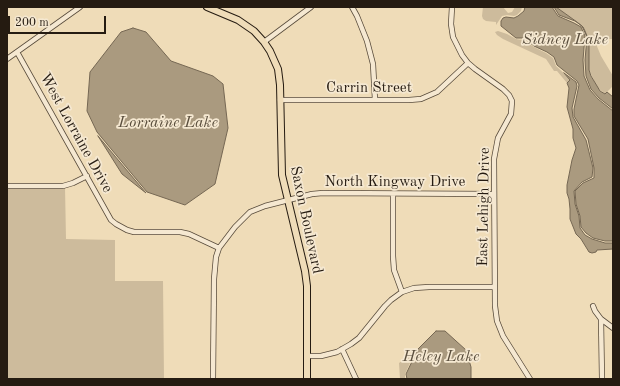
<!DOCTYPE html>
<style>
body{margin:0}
#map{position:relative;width:620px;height:386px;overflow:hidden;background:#efdcb8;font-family:"Old Standard TT",serif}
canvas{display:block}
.frame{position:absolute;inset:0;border:8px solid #251b11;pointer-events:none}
.scale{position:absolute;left:8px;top:16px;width:98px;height:18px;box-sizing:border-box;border:2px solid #251b11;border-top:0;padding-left:5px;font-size:12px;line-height:14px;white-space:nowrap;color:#251b11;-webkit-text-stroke:3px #f5e8d1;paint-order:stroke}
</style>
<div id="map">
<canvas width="620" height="386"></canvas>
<div class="frame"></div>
<div class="scale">200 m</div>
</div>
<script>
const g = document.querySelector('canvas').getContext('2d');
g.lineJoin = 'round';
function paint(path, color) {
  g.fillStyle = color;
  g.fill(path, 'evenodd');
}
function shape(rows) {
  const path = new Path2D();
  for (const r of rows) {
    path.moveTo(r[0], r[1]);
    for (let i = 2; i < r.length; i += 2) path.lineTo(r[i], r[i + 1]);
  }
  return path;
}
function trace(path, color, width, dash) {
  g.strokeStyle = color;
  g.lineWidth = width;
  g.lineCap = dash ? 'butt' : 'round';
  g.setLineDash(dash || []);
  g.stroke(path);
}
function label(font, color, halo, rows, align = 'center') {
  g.font = font + ' "Old Standard TT",serif';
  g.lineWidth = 3.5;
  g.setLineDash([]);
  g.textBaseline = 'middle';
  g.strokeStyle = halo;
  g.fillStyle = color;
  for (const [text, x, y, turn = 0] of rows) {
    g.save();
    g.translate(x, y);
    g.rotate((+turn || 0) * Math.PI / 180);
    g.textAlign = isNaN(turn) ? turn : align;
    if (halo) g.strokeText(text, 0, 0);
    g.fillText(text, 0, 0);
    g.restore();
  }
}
paint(shape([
 [483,7,503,7,508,13,512,12,515,7,522,7,521,11,517,15,514,16,507,15,502,16,496,25,496,22,486,21,483,19,482,16],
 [556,7,613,7,613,39,594,39,601,56,613,76,613,86,605,94,597,87,589,70,589,48,585,31,577,22],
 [498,31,507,34,516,39,523,40,534,47,546,53,553,58,556,66,568,77,570,80,567,83,557,71,554,71,546,59,503,39,497,35,495,32],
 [65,187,66,239,115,240,115,281,163,281,164,379,7,379,8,189],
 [415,352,405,374,405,379,400,379,399,363]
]), '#cdbb9c');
const water = shape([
 [525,7,552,7,558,16,574,23,581,27,585,36,583,60,584,76,590,90,598,99,613,111,613,241,605,241,593,238,586,233,581,227,580,216,576,204,575,191,583,183,594,178,594,168,588,139,574,116,574,109,579,85,577,81,557,65,554,57,547,52,534,46,524,38,516,38,501,26,501,21,503,18,506,17,514,18,518,16,524,11,525,7],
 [554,7,556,7,577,22,583,27,585,31,589,41,589,70,591,76,600,91,605,94,607,92,613,97,613,109,599,98,591,89,586,76,585,60,587,37,582,26,575,21,559,15,554,7],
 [133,28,146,32,171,61,213,76,223,84,228,128,215,184,185,205,147,192,97,132,87,111,90,72,121,32,133,28],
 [564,73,576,82,577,86,572,108,573,117,586,140,593,168,592,177,582,182,574,191,575,204,579,216,580,228,585,235,592,239,605,243,613,243,613,249,597,250,596,252,592,253,589,252,581,239,576,234,570,219,570,209,569,199,567,193,567,185,572,160,576,148,573,138,573,129,567,107,569,88,567,83,570,80,564,73],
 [98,136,146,193,122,174,98,136],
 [436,331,445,331,466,350,471,367,471,379,407,379,406,374,418,349,436,331]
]);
paint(water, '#aa9a7f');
trace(water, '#756753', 1);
const minor = shape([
 [352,7,357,16,367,41,373,64,375,100],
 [452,7,451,24,453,37,462,55,468,63,475,69,503,89,509,95,512,101,511,114,498,138,494,159,495,306,497,321,503,336,530,379],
 [264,42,311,7],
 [17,52,111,220,116,224,127,230,134,232,180,232,189,234,219,248],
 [7,59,80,7],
 [280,100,409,100,421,99,437,92,468,63],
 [7,186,63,186,73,183,87,176],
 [393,194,393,256,394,270,402,292],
 [593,306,595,311,601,319,613,328],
 [601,319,602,379],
 [342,349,356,379],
 [307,356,321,356,337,352,351,344,359,338,385,306,391,300,402,292,414,288,429,287,494,287],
 [213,379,214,279,216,257,219,248,235,227,250,212,265,206,312,194,323,193,494,194]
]);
const major = shape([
 [207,7,238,20,254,31,264,42,270,51,278,69,280,85,282,175,305,271,307,286,307,379]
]);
trace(minor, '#584b3b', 6);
trace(major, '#251b11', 8);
trace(minor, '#f5e8d1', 4.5);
trace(major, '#efdcb8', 6);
label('15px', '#251b11', '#f5e8d1', [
 ["Carrin Street",369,88],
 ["West Lorraine Drive",76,133,61],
 ["North Kingway Drive",395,182],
 ["East Lehigh Drive",484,207,-89],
 ["Saxon Boulevard",306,220,78]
]);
label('italic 16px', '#5a4e3d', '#f5e8d1', [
 ["Sidney Lake",565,40],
 ["Lorraine Lake",168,123],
 ["Heley Lake",441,357]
]);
</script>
